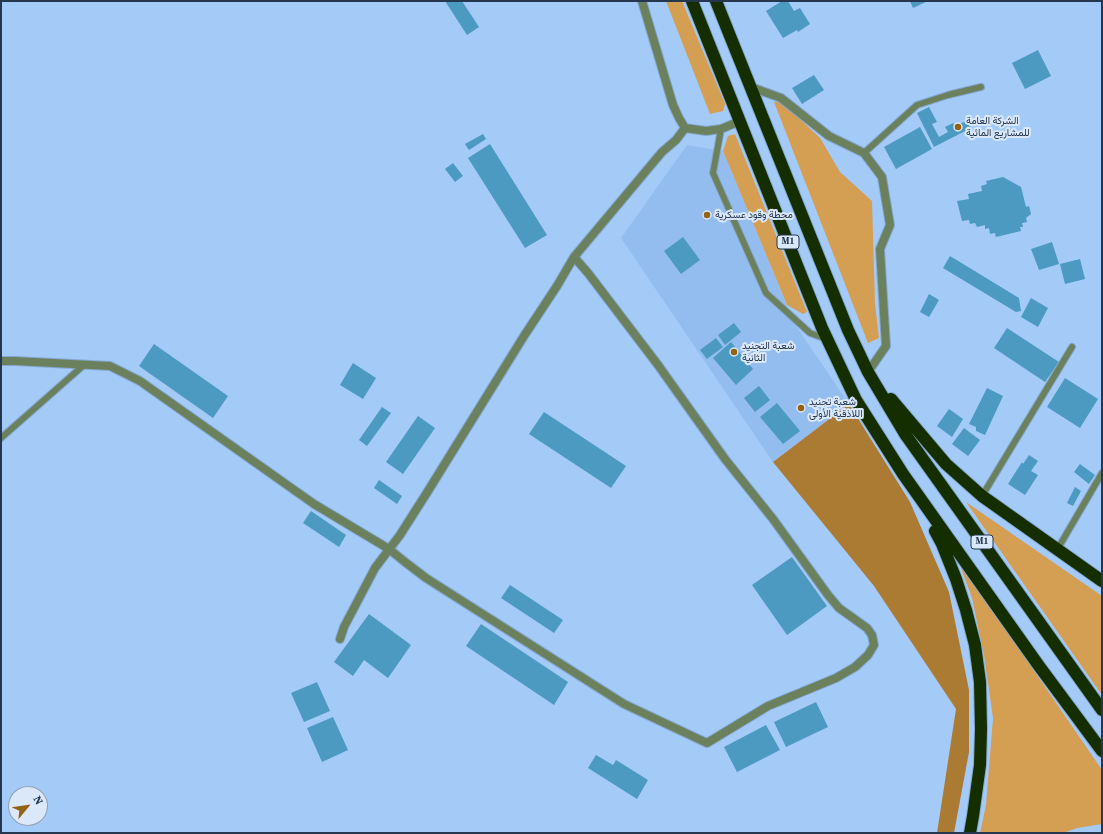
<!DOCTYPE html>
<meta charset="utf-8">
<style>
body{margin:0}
#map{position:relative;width:1103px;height:834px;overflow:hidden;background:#a4caf8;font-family:"Source Serif 4",serif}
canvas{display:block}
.frame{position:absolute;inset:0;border:2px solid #24374e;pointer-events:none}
.north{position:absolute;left:8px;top:786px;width:40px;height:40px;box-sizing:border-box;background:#dae8fa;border:1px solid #91a1b5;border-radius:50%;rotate:61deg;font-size:11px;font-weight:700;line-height:16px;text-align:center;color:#24374e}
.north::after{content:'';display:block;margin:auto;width:14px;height:18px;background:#936311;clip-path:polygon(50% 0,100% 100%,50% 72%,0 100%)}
</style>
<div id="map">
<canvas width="1103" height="834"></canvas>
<div class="frame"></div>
<div class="north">N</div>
</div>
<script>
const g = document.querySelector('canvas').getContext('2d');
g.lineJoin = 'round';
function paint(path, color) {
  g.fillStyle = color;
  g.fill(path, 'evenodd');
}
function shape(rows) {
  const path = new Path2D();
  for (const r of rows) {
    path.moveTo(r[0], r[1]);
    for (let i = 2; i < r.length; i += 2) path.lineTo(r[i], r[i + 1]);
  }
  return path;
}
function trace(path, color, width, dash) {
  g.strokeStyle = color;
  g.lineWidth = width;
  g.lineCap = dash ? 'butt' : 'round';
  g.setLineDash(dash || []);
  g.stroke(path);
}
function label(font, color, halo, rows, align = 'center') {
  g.font = font + ' "Source Serif 4",Vazirmatn,serif';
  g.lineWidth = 4;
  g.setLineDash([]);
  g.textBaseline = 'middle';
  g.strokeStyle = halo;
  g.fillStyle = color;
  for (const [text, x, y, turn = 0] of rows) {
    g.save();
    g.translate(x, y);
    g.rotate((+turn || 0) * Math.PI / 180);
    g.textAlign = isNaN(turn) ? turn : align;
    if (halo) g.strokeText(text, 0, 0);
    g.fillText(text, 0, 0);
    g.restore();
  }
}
paint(shape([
 [687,145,723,151,794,323,849,404,773,462,621,238]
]), '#94bdef');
paint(shape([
 [666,1,682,1,725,104,723,111,710,114],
 [774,102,782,102,820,138,840,172,872,201,875,304,879,338,868,343],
 [735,134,807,312,803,314,787,305,723,151,728,136],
 [966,502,1102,596,1102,695],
 [958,560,1102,770,1102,824,1077,828,1063,833,980,833,986,805,993,718,984,655,972,598]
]), '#d49e53');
paint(shape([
 [849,404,910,502,949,592,969,690,969,752,954,833,937,833,956,709,874,586,773,462]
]), '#ac7b33');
paint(shape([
 [445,1,462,1,479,27,467,35],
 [782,1,788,1,794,11,800,8,810,24,798,32,797,30,783,38,766,11],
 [910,1,928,1,913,8],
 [1038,50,1051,76,1025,89,1012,63],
 [814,75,824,90,802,104,792,88],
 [929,107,937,122,932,124,939,137,948,132,945,127,953,123,955,127,967,120,971,128,934,147,917,113],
 [920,127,932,149,896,169,884,147],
 [483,134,486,139,469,150,465,144],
 [490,144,547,235,525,248,468,158],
 [453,163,463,176,455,182,445,169],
 [1003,177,1021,187,1026,207,1029,206,1031,214,1026,218,1027,222,1022,223,1023,227,1020,227,1021,231,996,237,995,233,990,234,989,228,985,229,985,225,977,227,975,223,970,224,969,220,962,221,957,201,969,199,968,194,982,191,981,186,987,184,986,181],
 [683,237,700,260,681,274,664,251],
 [1052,242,1059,264,1039,270,1031,249],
 [950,256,1019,298,1021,311,1016,312,943,268],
 [1080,259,1085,279,1065,284,1060,264],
 [929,294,939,300,929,317,920,312],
 [1031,298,1048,308,1038,327,1021,317],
 [734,323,741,332,725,345,718,335],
 [1007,328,1059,362,1045,382,994,348],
 [716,338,723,347,707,359,700,350],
 [731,342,753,369,736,385,713,358],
 [154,344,228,396,213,418,139,366],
 [353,363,376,378,363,399,340,385],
 [1065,378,1098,399,1080,428,1047,407],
 [759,386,770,400,755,412,744,398],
 [987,388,1003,396,985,435,976,431,976,427,969,424],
 [777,403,800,431,783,444,760,417],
 [382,407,391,413,367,446,359,440],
 [949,409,963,419,952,437,937,426],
 [544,412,626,466,611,488,529,434],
 [418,416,435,428,403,474,386,462],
 [964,428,980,440,968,456,952,444],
 [1029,455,1038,461,1031,471,1038,475,1025,495,1008,484,1022,462,1023,464],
 [1080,464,1095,475,1089,484,1074,472],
 [379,480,402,496,397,504,374,488],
 [1075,487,1081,491,1073,506,1067,503],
 [311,511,346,535,339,547,303,523],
 [792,557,827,606,787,635,752,585],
 [510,585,563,620,554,633,501,598],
 [369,614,411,645,388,678,364,660,353,676,334,662],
 [481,624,568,682,554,705,466,646],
 [317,682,330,711,304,722,291,693],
 [816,702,828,727,786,747,774,722],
 [333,717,348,750,322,762,307,728],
 [766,725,780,750,737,772,724,747],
 [596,755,613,765,616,760,648,780,637,799,588,768]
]), '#4c99c1');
const lane = shape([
 [721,129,713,173,766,293,810,333,826,339],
 [864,153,917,105,948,95,981,87],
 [1,438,85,364],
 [982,496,1072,347],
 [1057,550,1102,473]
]);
const street = shape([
 [642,1,673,105,679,118,685,128,706,131,721,129,740,121],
 [751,87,781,98,829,136,864,153,882,177,890,225,880,249,886,346,868,372],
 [1,361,15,361,110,366,140,381,314,504,389,549,405,562,426,578,624,704,707,743,768,706,836,678,855,667,868,655,874,645,872,635,867,628,839,608,828,595,773,519,725,459,658,365,588,273,574,257],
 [340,639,344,627,375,568,400,535,428,491,524,336,557,286,574,257,662,152,676,140,685,128]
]);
const highway = shape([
 [692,1,822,328,856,400,903,474,1039,666,1102,751],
 [716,1,848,330,868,372,905,434,1102,710],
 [891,399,946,464,982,496,1102,581],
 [935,531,942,544,956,579,966,610,975,645,980,682,981,729,980,765,973,816,970,833]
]);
trace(lane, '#85a7cf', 8);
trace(street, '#85a7cf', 10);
trace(highway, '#85a7cf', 14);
trace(lane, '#6b815d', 6);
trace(street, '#6b815d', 8);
trace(highway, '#142e00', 12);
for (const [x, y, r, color] of [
 [958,127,4,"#936311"],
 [707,215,4,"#936311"],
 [734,352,4,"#936311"],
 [801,408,4,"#936311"]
]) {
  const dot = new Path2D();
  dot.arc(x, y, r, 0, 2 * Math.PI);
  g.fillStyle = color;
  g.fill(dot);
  trace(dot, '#dae8fa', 1.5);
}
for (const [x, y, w] of [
 [788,242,22],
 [982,542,22]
]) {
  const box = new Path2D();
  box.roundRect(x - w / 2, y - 7, w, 14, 3);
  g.fillStyle = '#dae8fa';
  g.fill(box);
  trace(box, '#24374e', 1);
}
label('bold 9px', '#24374e', null, [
 ["M1",788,242],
 ["M1",982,542]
]);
label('10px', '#24374e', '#dae8fa', [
 ["الشركة العامة",966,121],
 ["للمشاريع المائية",966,133],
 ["محطة وقود عسكرية",715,215],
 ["شعبة التجنيد",742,346],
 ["الثانية",742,358],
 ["شعبة تجنيد",809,402],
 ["اللاذقية الأولى",809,414]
], 'left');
</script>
